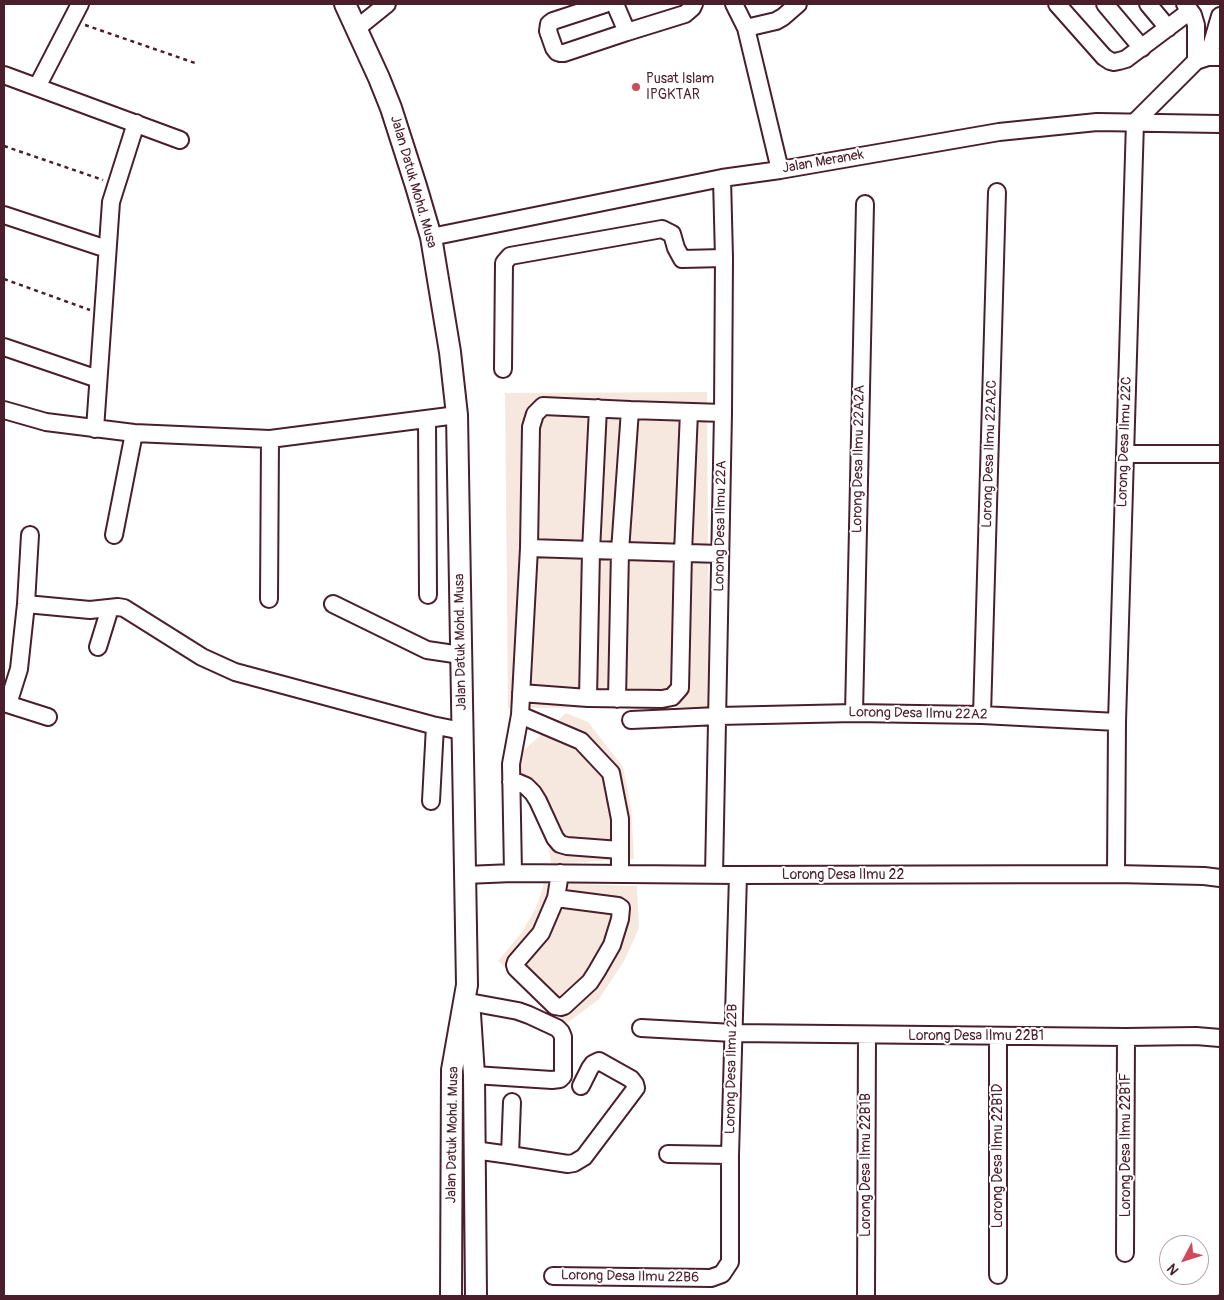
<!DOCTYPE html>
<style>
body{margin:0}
#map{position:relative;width:1224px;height:1300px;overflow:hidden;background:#fff;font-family:Pangolin,sans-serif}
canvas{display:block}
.frame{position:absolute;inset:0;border:5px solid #4a1f2b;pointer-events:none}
.north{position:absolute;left:1159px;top:1235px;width:50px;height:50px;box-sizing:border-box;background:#fff;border:1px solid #b7a5aa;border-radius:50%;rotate:230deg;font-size:14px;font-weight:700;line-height:20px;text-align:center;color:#4a1f2b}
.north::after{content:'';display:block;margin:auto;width:18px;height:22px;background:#d1495b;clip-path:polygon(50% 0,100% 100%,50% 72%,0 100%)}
</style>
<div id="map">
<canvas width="1224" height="1300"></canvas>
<div class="frame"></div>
<div class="north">N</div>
</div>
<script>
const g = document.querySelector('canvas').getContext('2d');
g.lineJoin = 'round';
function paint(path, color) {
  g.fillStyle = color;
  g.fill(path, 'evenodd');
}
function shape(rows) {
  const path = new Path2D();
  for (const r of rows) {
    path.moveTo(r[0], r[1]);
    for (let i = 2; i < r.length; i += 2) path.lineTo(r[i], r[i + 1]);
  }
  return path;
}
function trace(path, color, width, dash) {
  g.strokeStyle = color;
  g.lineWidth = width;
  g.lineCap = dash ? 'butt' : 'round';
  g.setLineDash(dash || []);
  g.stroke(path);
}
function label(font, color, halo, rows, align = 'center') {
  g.font = font + ' Pangolin,sans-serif';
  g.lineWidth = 4;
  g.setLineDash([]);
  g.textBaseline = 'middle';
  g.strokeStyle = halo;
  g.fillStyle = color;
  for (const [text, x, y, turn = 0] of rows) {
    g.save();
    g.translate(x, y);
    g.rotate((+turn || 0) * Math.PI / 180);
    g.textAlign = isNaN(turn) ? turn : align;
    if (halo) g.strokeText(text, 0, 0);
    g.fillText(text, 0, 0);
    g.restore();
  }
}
paint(shape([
 [707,392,709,707,508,708,505,393],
 [566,713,588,722,623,767,631,806,634,859,551,864,547,837,528,796,501,770],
 [544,883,637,886,639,928,624,961,599,999,566,1024,498,961,522,932,537,906]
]), '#f7e8df');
trace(shape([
 [1219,1296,1220,1296]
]), '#6a8498', 4);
const minor = shape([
 [605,4,553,21,549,24,548,31,554,48,557,52,560,53,564,53,627,32,615,4],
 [734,4,746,28,780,170],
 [1057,4,1104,57,1110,61,1114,62,1119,61,1126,59,1190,11],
 [1105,4,1142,48],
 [1148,4,1168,28],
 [1185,4,1193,15,1196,25,1196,61],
 [746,28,776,21,783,17,798,4],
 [356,29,387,4],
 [627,32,685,14,692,8,694,4],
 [1208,57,1220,16],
 [4,75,180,140],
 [37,87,80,4],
 [4,215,107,249],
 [431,237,722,178,780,170,999,132,1097,122,1220,124],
 [4,347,98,379],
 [503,369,504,263,510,256,662,229,672,234,676,248,682,259,724,258],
 [4,410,46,422,134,433,270,439,457,415],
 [427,419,428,595],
 [95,429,111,202,136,123],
 [1125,454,1220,454],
 [114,535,134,433],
 [529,548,720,554],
 [269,599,270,439],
 [26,604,90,610,118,607,124,608,202,657,235,672,432,725,462,731],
 [333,604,427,650,461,655],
 [98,647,110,608],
 [521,693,588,698,662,699,672,697,680,688,683,553,689,412],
 [588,698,591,551,598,408],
 [617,699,620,551,630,410],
 [4,703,48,717],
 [8,704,19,669,26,604,30,535],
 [854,713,865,204],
 [520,715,581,741,611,773,620,819,620,874],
 [982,715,997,192],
 [631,720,718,716,854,713,982,715,1117,722],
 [511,782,519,783,526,786,533,793,538,801,555,838,560,844,567,846,620,850],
 [431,801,435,726],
 [513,873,511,764,520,715,529,548,531,427,535,414,543,406,630,410,723,413],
 [1116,874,1117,722,1135,122,1196,61,1208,57,1220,57],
 [465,875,513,873,738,875,1116,874,1204,876,1220,878],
 [714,875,723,413,724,258,722,178],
 [556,898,618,906,621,908,620,919,612,945,597,971,590,982,564,1006,561,1007,555,1006,516,968,515,965,516,962,541,933,556,898,560,873],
 [469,1002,518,1011,529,1015,557,1028,561,1032,563,1037,563,1076,560,1079,552,1080,474,1075],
 [641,1028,733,1033,1126,1037,1196,1036,1220,1038],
 [474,1150,510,1155,568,1164,574,1163,584,1157,636,1088,635,1084,631,1079,599,1061,593,1064,590,1068,581,1086],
 [668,1154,730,1155],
 [510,1155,512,1102],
 [1125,1253,1126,1037],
 [998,1275,998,1036],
 [553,1276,711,1278,722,1274,730,1262,730,1155,738,875],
 [866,1296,867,1035]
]);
const major = shape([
 [345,4,379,78,391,108,416,186,431,237,450,352,457,415,467,985,452,1070,451,1296],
 [470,1014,474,1075,476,1296]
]);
trace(minor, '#4a1f2b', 20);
trace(major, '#4a1f2b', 24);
trace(shape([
 [85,25,195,63],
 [4,146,103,180],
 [4,279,90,310]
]), '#4a1f2b', 2.5, [4, 4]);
trace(minor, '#fff', 16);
trace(major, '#fff', 20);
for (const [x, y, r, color] of [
 [636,87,5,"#d1495b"]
]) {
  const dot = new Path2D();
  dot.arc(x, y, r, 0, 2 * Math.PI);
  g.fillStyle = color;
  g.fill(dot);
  trace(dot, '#fff', 2);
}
label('14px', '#4a1f2b', '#fff', [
 ["Pusat Islam",646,79],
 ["IPGKTAR",646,95]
], 'left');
label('14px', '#4a1f2b', '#fff', [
 ["Jalan Meranek",823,162,-10],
 ["Jalan Datuk Mohd. Musa",413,182,74],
 ["Lorong Desa Ilmu 22C",1125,442,-88],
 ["Lorong Desa Ilmu 22A2C",990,454,-88],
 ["Lorong Desa Ilmu 22A2A",859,459,-89],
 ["Lorong Desa Ilmu 22A",721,526,-89],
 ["Jalan Datuk Mohd. Musa",461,642,-91],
 ["Lorong Desa Ilmu 22A2",918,714,1],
 ["Lorong Desa Ilmu 22",843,875],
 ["Lorong Desa Ilmu 22B1",976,1036],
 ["Lorong Desa Ilmu 22B",732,1069,-89],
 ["Jalan Datuk Mohd. Musa",453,1135,-89],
 ["Lorong Desa Ilmu 22B1F",1126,1145,-90],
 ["Lorong Desa Ilmu 22B1D",998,1156,-90],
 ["Lorong Desa Ilmu 22B1B",866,1165,-90],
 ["Lorong Desa Ilmu 22B6",630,1277,1]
]);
</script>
